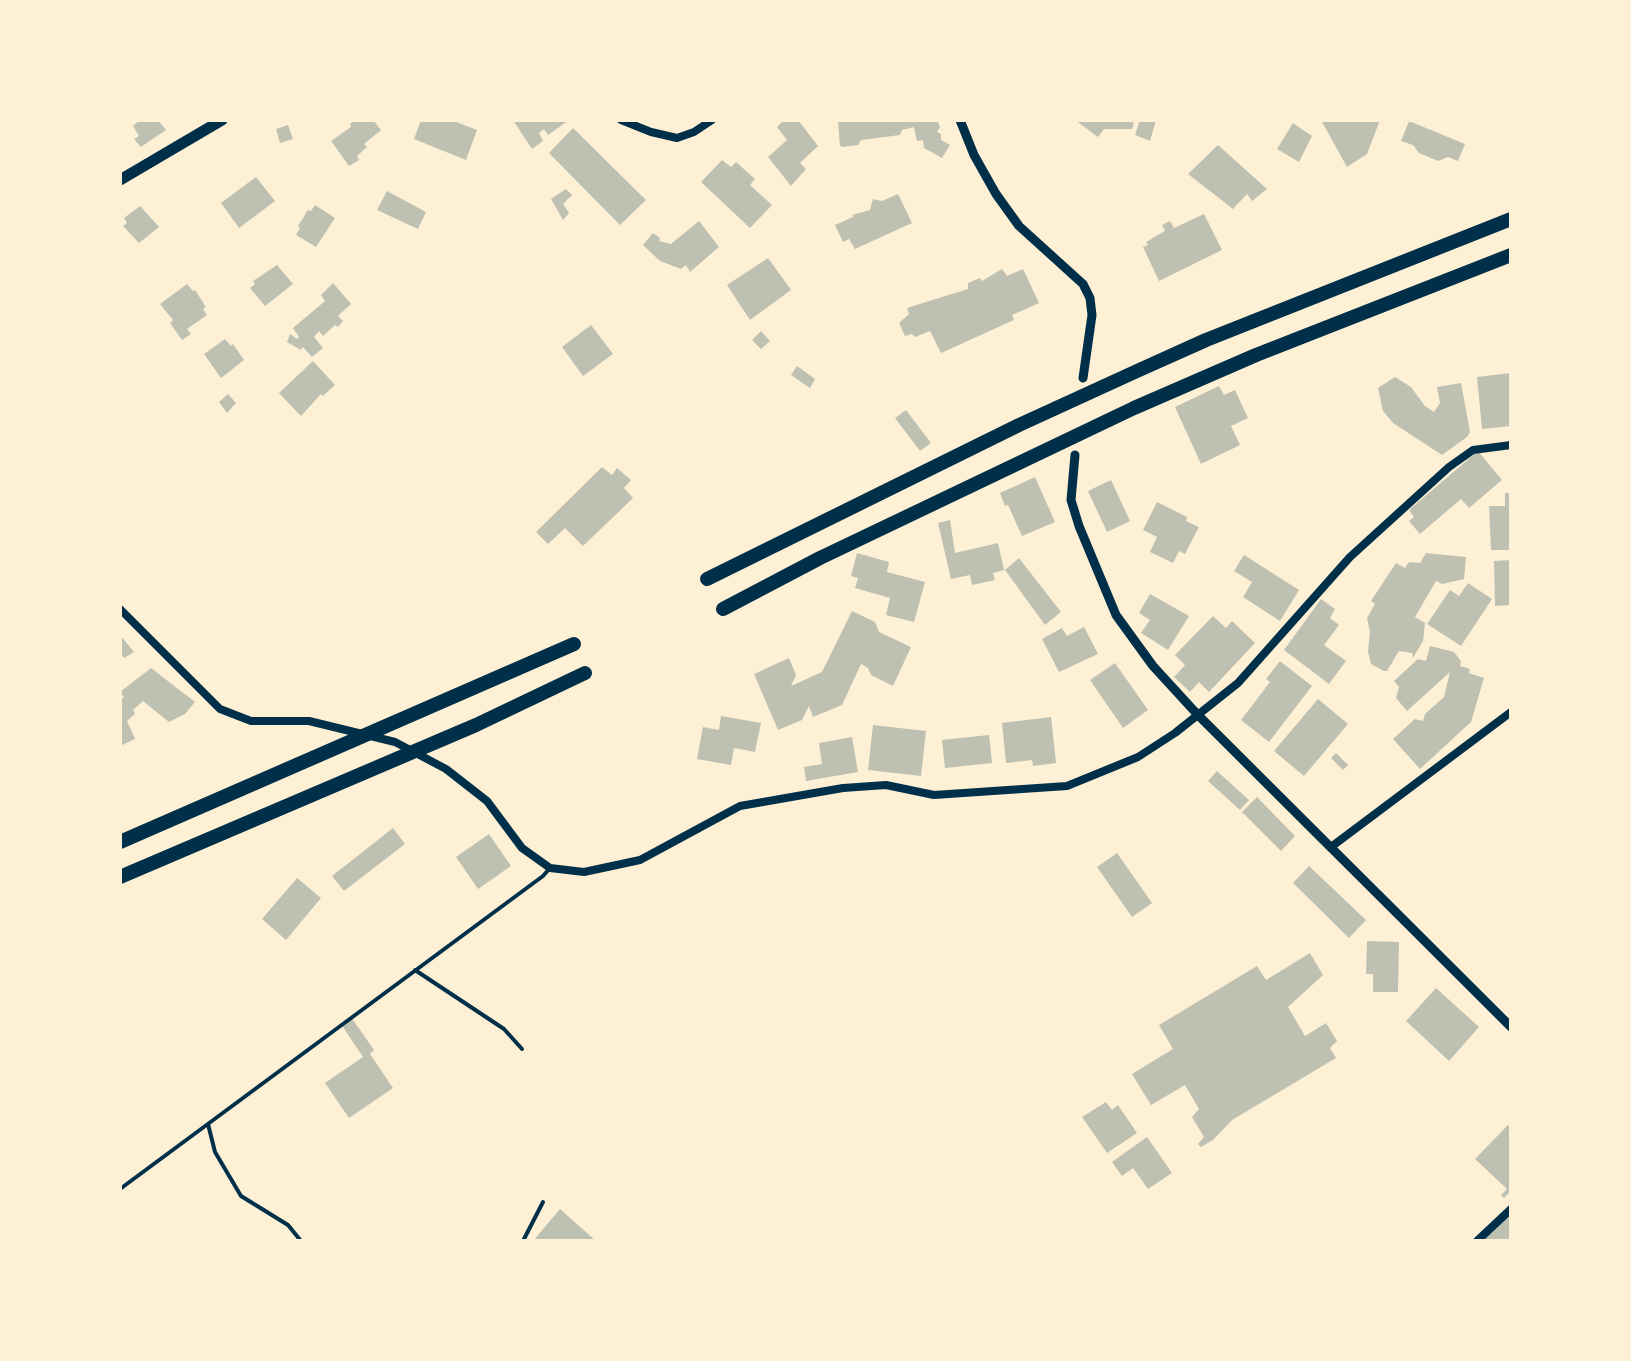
<!DOCTYPE html>
<style>
body{margin:0}
#map{position:relative;width:1631px;height:1361px;overflow:hidden;background:#fdf0d5;font-family:"PT Serif",serif}
canvas{display:block}
.frame{position:absolute;inset:0;border:122px solid #fdf0d5;pointer-events:none}
</style>
<div id="map">
<canvas width="1631" height="1361"></canvas>
<div class="frame"></div>
</div>
<script>
const g = document.querySelector('canvas').getContext('2d');
g.lineJoin = 'round';
function paint(path, color) {
  g.fillStyle = color;
  g.fill(path, 'evenodd');
}
function shape(rows) {
  const path = new Path2D();
  for (const r of rows) {
    path.moveTo(r[0], r[1]);
    for (let i = 2; i < r.length; i += 2) path.lineTo(r[i], r[i + 1]);
  }
  return path;
}
function trace(path, color, width, dash) {
  g.strokeStyle = color;
  g.lineWidth = width;
  g.lineCap = dash ? 'butt' : 'round';
  g.setLineDash(dash || []);
  g.stroke(path);
}
paint(shape([
 [140,120,158,120,166,130,141,147,134,139,139,136,133,126],
 [355,120,373,120,381,130,364,144,367,147,357,156,359,160,349,166,331,141,351,127,350,124],
 [421,120,451,120,477,130,466,160,414,139],
 [513,120,569,120,548,135,544,129,539,133,543,141,532,149],
 [784,120,798,120,818,146,800,163,806,169,791,186,768,157,787,140,777,127],
 [937,120,940,127,937,132,941,134,941,140,950,145,942,158,924,148,923,140,917,141,914,127,902,130,900,135,861,140,858,145,844,147,840,146,838,121],
 [1075,120,1127,120,1134,123,1132,129,1104,129,1098,137],
 [1140,120,1156,120,1150,141,1135,135],
 [1321,120,1380,120,1367,154,1347,167],
 [1409,121,1465,144,1458,161,1448,157,1438,161,1419,153,1413,145,1401,141],
 [1293,123,1312,136,1299,162,1277,149],
 [288,125,293,139,280,143,276,129],
 [573,128,646,200,620,225,549,153],
 [1218,145,1267,189,1252,201,1247,194,1233,209,1188,174],
 [722,160,731,167,736,162,755,179,750,185,772,205,750,228,701,182],
 [256,177,275,201,239,228,221,203],
 [566,189,572,195,563,204,569,213,563,220,551,199],
 [387,191,426,212,418,229,377,210],
 [898,194,912,223,855,249,849,239,843,242,835,225,853,217,852,215,870,210,873,199,882,201],
 [315,205,335,218,316,247,296,235,300,228,298,226,308,210,311,211],
 [140,206,159,227,139,243,123,226,127,223,124,218],
 [1204,214,1222,250,1159,281,1143,247,1148,245,1146,242,1165,231,1162,225,1170,221,1174,228],
 [699,221,719,247,690,272,686,265,681,269,660,261,643,245,653,233,660,238,659,241,671,244],
 [768,258,791,290,750,320,727,285],
 [277,265,293,284,265,306,250,288,255,284,253,281],
 [1002,269,1007,276,1023,269,1039,303,1012,315,1014,320,941,353,930,331,915,337,912,334,905,336,899,323,909,314,907,308,968,289,968,283,980,278,982,281],
 [333,283,351,304,338,316,343,321,338,327,335,325,323,336,319,331,314,337,323,348,312,357,303,347,301,350,287,342,290,334,297,339,299,337,293,328,325,301,321,295],
 [187,284,193,291,195,290,206,307,203,309,207,315,187,329,191,334,182,340,170,323,173,320,160,304],
 [591,325,613,354,583,376,562,347],
 [761,331,770,341,761,349,752,340],
 [225,339,231,346,233,344,244,360,221,378,204,354],
 [313,361,335,385,323,396,321,394,301,416,279,393],
 [797,366,815,379,810,388,791,375],
 [1511,373,1511,426,1482,429,1477,377],
 [1395,377,1411,387,1425,406,1434,412,1440,403,1437,387,1461,383,1470,432,1467,437,1442,455,1393,423,1383,411,1378,388],
 [1219,386,1224,395,1235,390,1248,418,1231,426,1240,445,1201,464,1175,407],
 [228,394,236,403,227,413,219,402],
 [906,410,931,443,920,451,895,418],
 [1478,451,1502,480,1469,508,1461,499,1420,534,1409,521,1414,517,1409,510],
 [602,467,612,475,617,468,631,480,624,488,633,498,583,546,565,528,548,544,536,532],
 [1035,477,1055,522,1022,536,1008,505,1005,506,1000,493],
 [1111,480,1130,521,1107,532,1088,491],
 [1505,493,1511,493,1510,550,1491,550,1489,506,1505,506],
 [1157,502,1187,517,1186,521,1199,527,1185,554,1179,551,1173,563,1150,552,1157,537,1143,530],
 [950,520,955,553,998,543,1004,570,993,573,995,580,972,585,970,575,951,579,938,523],
 [857,553,889,562,887,572,925,582,914,622,886,615,890,598,855,588,858,578,851,576],
 [1426,553,1466,557,1464,579,1442,584,1436,581,1415,617,1425,623,1423,641,1413,658,1412,653,1399,651,1387,671,1384,671,1371,664,1368,652,1370,632,1367,618,1375,604,1371,601,1396,563,1405,568,1409,562,1420,563],
 [1244,555,1299,590,1280,621,1243,597,1252,582,1234,571],
 [1019,558,1061,612,1045,625,1005,570],
 [1511,560,1511,605,1495,606,1494,561],
 [1468,583,1492,599,1461,646,1427,624,1450,590,1459,596],
 [1150,594,1189,616,1168,650,1141,633,1150,620,1139,613],
 [1321,599,1335,609,1330,618,1339,625,1324,645,1346,661,1329,684,1284,650],
 [852,611,875,622,879,632,911,647,893,686,871,675,868,668,861,664,842,705,813,717,809,706,802,720,778,730,754,674,789,658,796,675,791,686,822,672],
 [1213,616,1226,628,1232,621,1255,643,1209,692,1199,682,1190,692,1174,677,1185,665,1175,655],
 [1084,627,1098,654,1059,672,1042,639,1062,628,1067,636],
 [120,635,134,652,124,658,120,653],
 [1430,646,1454,652,1461,661,1460,666,1470,669,1469,673,1484,678,1471,722,1420,769,1393,739,1415,719,1423,721,1425,714,1444,697,1450,672,1407,711,1396,698,1399,687,1394,681,1418,659,1426,661],
 [1280,661,1312,686,1269,742,1241,720,1270,682,1266,679],
 [1115,663,1148,710,1123,728,1090,680],
 [151,668,195,702,185,714,169,722,143,701,133,710,135,714,127,721,135,739,120,746,120,700,124,697,120,692],
 [1318,699,1348,724,1304,776,1274,751],
 [721,716,761,723,755,752,734,748,731,765,697,759,703,727,719,730],
 [1051,717,1056,763,1033,766,1032,760,1006,763,1002,723],
 [873,725,926,731,921,776,868,770],
 [989,735,992,763,945,768,942,740],
 [852,737,858,772,806,781,804,767,822,764,819,743],
 [1336,753,1348,765,1343,770,1331,758],
 [1217,771,1249,800,1240,810,1208,781],
 [1257,797,1295,836,1281,851,1242,812],
 [393,828,405,844,344,891,332,876],
 [489,834,511,866,478,889,456,857],
 [1117,853,1152,903,1132,917,1097,867],
 [1309,866,1366,920,1349,938,1293,883],
 [297,878,321,898,286,940,262,919],
 [1367,941,1399,942,1398,992,1373,992,1373,974,1366,974],
 [1310,953,1323,975,1288,1007,1305,1036,1326,1023,1337,1041,1330,1048,1336,1058,1232,1120,1213,1140,1201,1147,1198,1144,1204,1137,1192,1117,1199,1109,1185,1085,1151,1105,1132,1074,1173,1049,1159,1025,1257,966,1266,980],
 [1436,988,1479,1027,1449,1061,1406,1021],
 [351,1017,374,1050,370,1054,393,1088,349,1118,325,1083,363,1057,341,1024],
 [1106,1102,1112,1110,1118,1105,1137,1133,1107,1153,1082,1117],
 [1508,1125,1511,1128,1511,1191,1504,1198,1501,1195,1507,1189,1475,1159],
 [1147,1137,1172,1173,1148,1189,1133,1168,1122,1176,1112,1162],
 [560,1209,596,1241,533,1241],
 [1511,1212,1511,1241,1474,1241]
]), '#bec0b2');
trace(shape([
 [415,970,504,1029,522,1049],
 [208,1124,215,1152,241,1196,288,1225,301,1241],
 [120,1189,543,876,550,868],
 [523,1241,543,1202]
]), '#003049', 4);
trace(shape([
 [621,120,651,132,677,138,694,132,712,120],
 [120,609,220,709,251,721,309,721,395,742,446,769,487,801,522,848,550,868,584,872,640,860,740,806,843,788,886,785,934,795,1067,786,1138,757,1175,733,1238,683,1350,557,1449,467,1473,450,1511,445],
 [1331,847,1511,712],
 [1477,1241,1511,1209]
]), '#003049', 8);
trace(shape([
 [960,120,974,155,996,194,1019,226,1083,284,1090,298,1092,315,1083,378],
 [1075,455,1071,500,1079,526,1116,615,1153,666,1197,714,1511,1027]
]), '#003049', 9);
trace(shape([
 [120,180,222,120]
]), '#003049', 11);
trace(shape([
 [707,579,1019,425,1137,371,1206,340,1511,219],
 [723,609,820,558,1134,408,1256,355,1511,255],
 [120,842,574,644],
 [120,877,476,725,585,673]
]), '#003049', 14);
</script>
